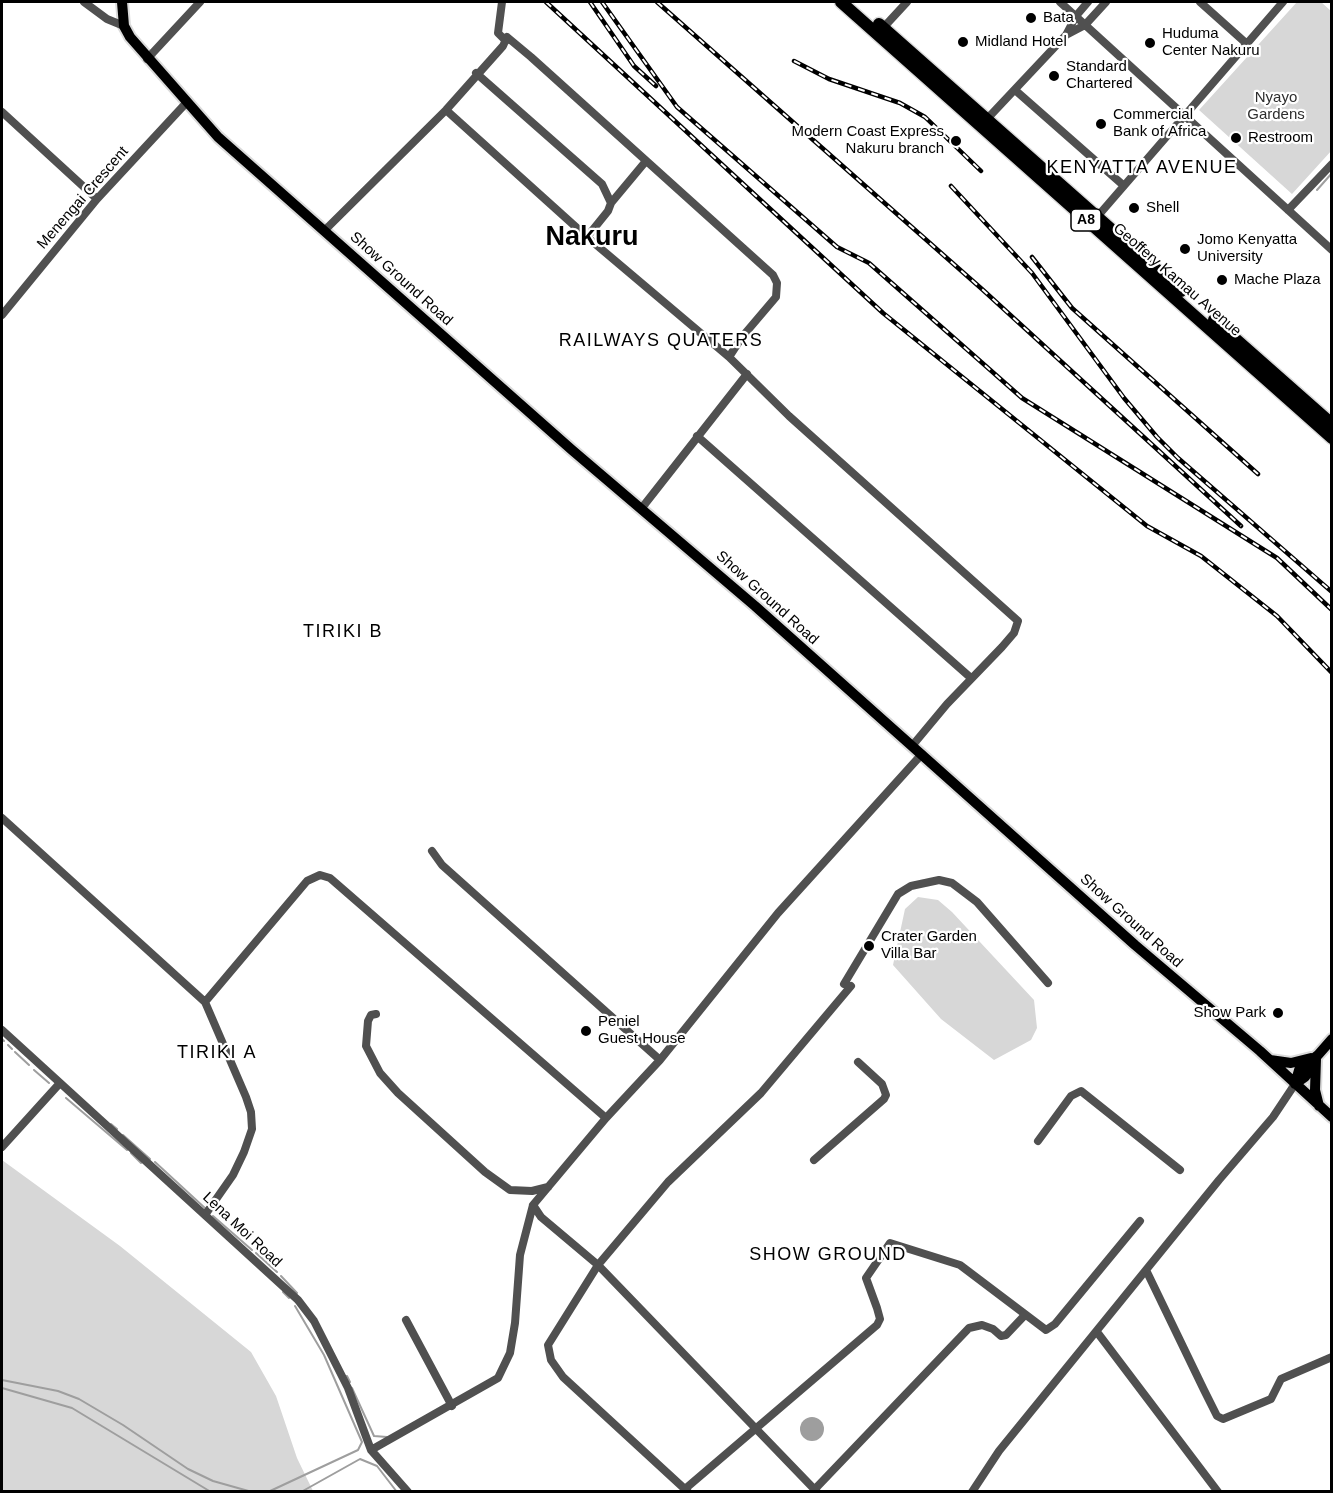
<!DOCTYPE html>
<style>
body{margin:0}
#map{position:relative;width:1333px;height:1493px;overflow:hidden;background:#fff;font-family:Arial,sans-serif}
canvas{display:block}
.frame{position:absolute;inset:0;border:3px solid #000;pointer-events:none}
</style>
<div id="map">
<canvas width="1333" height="1493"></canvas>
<div class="frame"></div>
</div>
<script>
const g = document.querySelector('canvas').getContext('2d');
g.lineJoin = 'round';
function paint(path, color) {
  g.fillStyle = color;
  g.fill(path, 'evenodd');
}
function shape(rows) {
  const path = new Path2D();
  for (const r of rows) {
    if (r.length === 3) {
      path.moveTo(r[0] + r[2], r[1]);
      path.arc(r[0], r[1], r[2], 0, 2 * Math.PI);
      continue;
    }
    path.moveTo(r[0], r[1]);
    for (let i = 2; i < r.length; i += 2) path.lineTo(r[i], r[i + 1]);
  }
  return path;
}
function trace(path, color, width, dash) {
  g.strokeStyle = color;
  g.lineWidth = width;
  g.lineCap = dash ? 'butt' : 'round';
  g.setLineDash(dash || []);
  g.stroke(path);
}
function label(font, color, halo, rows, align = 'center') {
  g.font = font + ' Arial,sans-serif';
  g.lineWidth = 4.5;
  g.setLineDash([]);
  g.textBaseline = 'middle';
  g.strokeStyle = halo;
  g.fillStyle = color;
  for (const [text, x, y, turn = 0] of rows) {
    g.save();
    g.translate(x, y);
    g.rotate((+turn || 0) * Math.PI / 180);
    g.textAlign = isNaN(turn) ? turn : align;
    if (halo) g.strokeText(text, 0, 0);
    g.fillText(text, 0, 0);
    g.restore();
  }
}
paint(shape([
 [1297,2,1321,2,1331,11,1332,150,1292,194,1199,110],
 [918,897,938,900,952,912,1034,1000,1037,1028,1031,1040,994,1060,941,1019,893,965,905,909],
 [2,1160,120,1246,251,1352,276,1396,297,1458,313,1491,2,1491]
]), '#d7d7d7');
paint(shape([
 [812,1429,12]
]), '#9e9e9e');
trace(shape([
 [1317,190,1332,173],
 [2,1039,4,1041],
 [8,1045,12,1049],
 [15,1052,29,1065],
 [34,1070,49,1083],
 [66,1098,127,1150],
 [111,1124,117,1129],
 [123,1135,150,1159],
 [131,1153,141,1163],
 [155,1162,206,1209],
 [213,1216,252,1250],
 [256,1253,277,1272],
 [281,1276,297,1293],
 [283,1292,289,1298],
 [347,1376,350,1382],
 [2,1380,58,1391,79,1399,123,1425,188,1469,213,1481,252,1492],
 [2,1388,72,1408,211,1492],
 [352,1388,374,1436,387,1437],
 [268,1492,358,1450,362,1442,324,1355,295,1306],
 [301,1492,360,1459,377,1466,397,1492]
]), '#9e9e9e', 2);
const major = shape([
 [122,2,124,26,130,37,218,137,572,450,755,606,1135,945,1260,1051,1332,1117],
 [1316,1059,1315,1090,1319,1106],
 [1270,1060,1291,1063,1311,1058],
 [1295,1084,1299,1070,1318,1055,1332,1039],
 [1295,1084,1305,1077,1315,1060]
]);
const highway = shape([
 [841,2,1332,438],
 [879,24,1181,291],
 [1214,320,1332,424]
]);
trace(major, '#dbdbdb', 14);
trace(highway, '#dbdbdb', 15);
trace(shape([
 [84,2,107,19,124,26],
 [502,2,498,33,506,41],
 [1060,2,1332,250],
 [1200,2,1247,44],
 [883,28,907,2],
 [1066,35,1085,25,1106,2],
 [147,59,200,2],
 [476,73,602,184,611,203,608,211,587,237],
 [1015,90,1123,185],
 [446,110,587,237,729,357],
 [2,112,97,199],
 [987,119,1066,35,1076,16,1088,2],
 [611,203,646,161],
 [1288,210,1332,164],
 [1097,217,1283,2],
 [324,231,446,110,503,46,507,37,531,57,773,275,777,283,776,297,742,337,729,357,789,416,1018,621,1014,633,1002,647,947,704,912,746],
 [2,315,97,199,187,102],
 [697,436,971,678],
 [641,509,747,374],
 [2,818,205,1002,307,881,320,875,330,878,606,1118],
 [432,851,442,865,660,1060],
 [844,984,898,894,911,886,939,880,952,883,977,902,1048,983],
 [376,1014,371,1015,368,1021,366,1046,380,1073,398,1093,485,1172,510,1190,532,1191,548,1187],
 [2,1030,298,1300,314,1321,348,1388,371,1450,408,1492],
 [1038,1141,1071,1096,1081,1091,1180,1170],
 [2,1147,60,1083],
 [814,1160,884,1099,886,1095,882,1084,858,1062],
 [533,1205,541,1217,598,1265,817,1492],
 [205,1215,233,1175,244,1152,252,1129,251,1112,246,1097,205,1002],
 [1146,1270,1204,1390,1217,1416,1223,1419,1271,1399,1281,1379,1332,1357],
 [406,1320,452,1406],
 [1097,1332,1218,1492],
 [371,1450,498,1378,510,1353,515,1323,520,1255,533,1205,606,1118,660,1060,778,913,922,754],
 [685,1489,877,1325,880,1319,877,1308,866,1278,890,1243,960,1265,1046,1330,1055,1324,1140,1221],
 [815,1489,969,1328,982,1325,993,1329,1001,1336,1006,1335,1024,1316],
 [688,1492,563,1377,551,1360,548,1345,598,1265,668,1182,761,1093,851,986],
 [972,1492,999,1451,1219,1180,1273,1117,1295,1084]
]), '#505050', 8);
trace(major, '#000', 10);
trace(highway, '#000', 12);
const rail = shape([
 [546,2,883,313,1147,526,1201,556,1277,616,1332,673],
 [590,2,634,66,656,86],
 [602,2,677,107,837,247,869,263,1022,398,1277,558,1332,610],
 [657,2,983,290,1241,526],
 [794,61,829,79,900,103,925,117,981,171],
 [951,186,1032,273,1124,398,1157,437,1178,458,1332,592],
 [1032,257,1072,308,1258,474]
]);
trace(rail, '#000', 4.5);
trace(rail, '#fff', 2, [7]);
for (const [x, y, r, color] of [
 [1031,18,6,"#000"],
 [963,42,6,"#000"],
 [1150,43,6,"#000"],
 [1054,76,6,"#000"],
 [1101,124,6,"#000"],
 [1236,138,6,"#000"],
 [956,141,6,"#000"],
 [1134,208,6,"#000"],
 [1185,249,6,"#000"],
 [1222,280,6,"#000"],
 [869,946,6,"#000"],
 [1278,1013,6,"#000"],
 [586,1031,6,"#000"]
]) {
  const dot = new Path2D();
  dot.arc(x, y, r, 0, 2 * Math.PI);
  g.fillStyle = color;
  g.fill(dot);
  trace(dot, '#fff', 2);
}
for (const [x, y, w] of [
 [1086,220,30]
]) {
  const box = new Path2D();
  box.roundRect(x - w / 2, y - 11, w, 22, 4.5);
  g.fillStyle = '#fff';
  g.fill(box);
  trace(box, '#000', 1.5);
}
label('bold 14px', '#000', null, [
 ["A8",1086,220]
]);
label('15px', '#000', '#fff', [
 ["Bata",1043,18],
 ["Huduma",1162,34],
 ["Center Nakuru",1162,51],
 ["Midland Hotel",975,42],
 ["Standard",1066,67],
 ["Chartered",1066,84],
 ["Commercial",1113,115],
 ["Bank of Africa",1113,132],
 ["Modern Coast Express",944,132,"right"],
 ["Nakuru branch",944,149,"right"],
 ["Restroom",1248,138],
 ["Shell",1146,208],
 ["Jomo Kenyatta",1197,240],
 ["University",1197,257],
 ["Mache Plaza",1234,280],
 ["Crater Garden",881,937],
 ["Villa Bar",881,954],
 ["Show Park",1266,1013,"right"],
 ["Peniel",598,1022],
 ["Guest House",598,1039]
], 'left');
label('15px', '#2e2e2e', '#fff', [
 ["Nyayo",1276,98],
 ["Gardens",1276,115]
]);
label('15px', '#000', '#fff', [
 ["Menengai Crescent",83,198,-49],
 ["Show Ground Road",401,279,42],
 ["Geoffery Kamau Avenue",1177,280,41],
 ["Show Ground Road",767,598,42],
 ["Show Ground Road",1131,921,42],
 ["Lena Moi Road",242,1230,43]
]);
g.letterSpacing = '1.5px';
label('18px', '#000', '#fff', [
 ["KENYATTA AVENUE",1142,168],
 ["RAILWAYS QUATERS",661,341],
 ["TIRIKI B",343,632],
 ["TIRIKI A",217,1053],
 ["SHOW GROUND",828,1255]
]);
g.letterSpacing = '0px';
label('bold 27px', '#000', '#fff', [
 ["Nakuru",592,238]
]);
</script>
